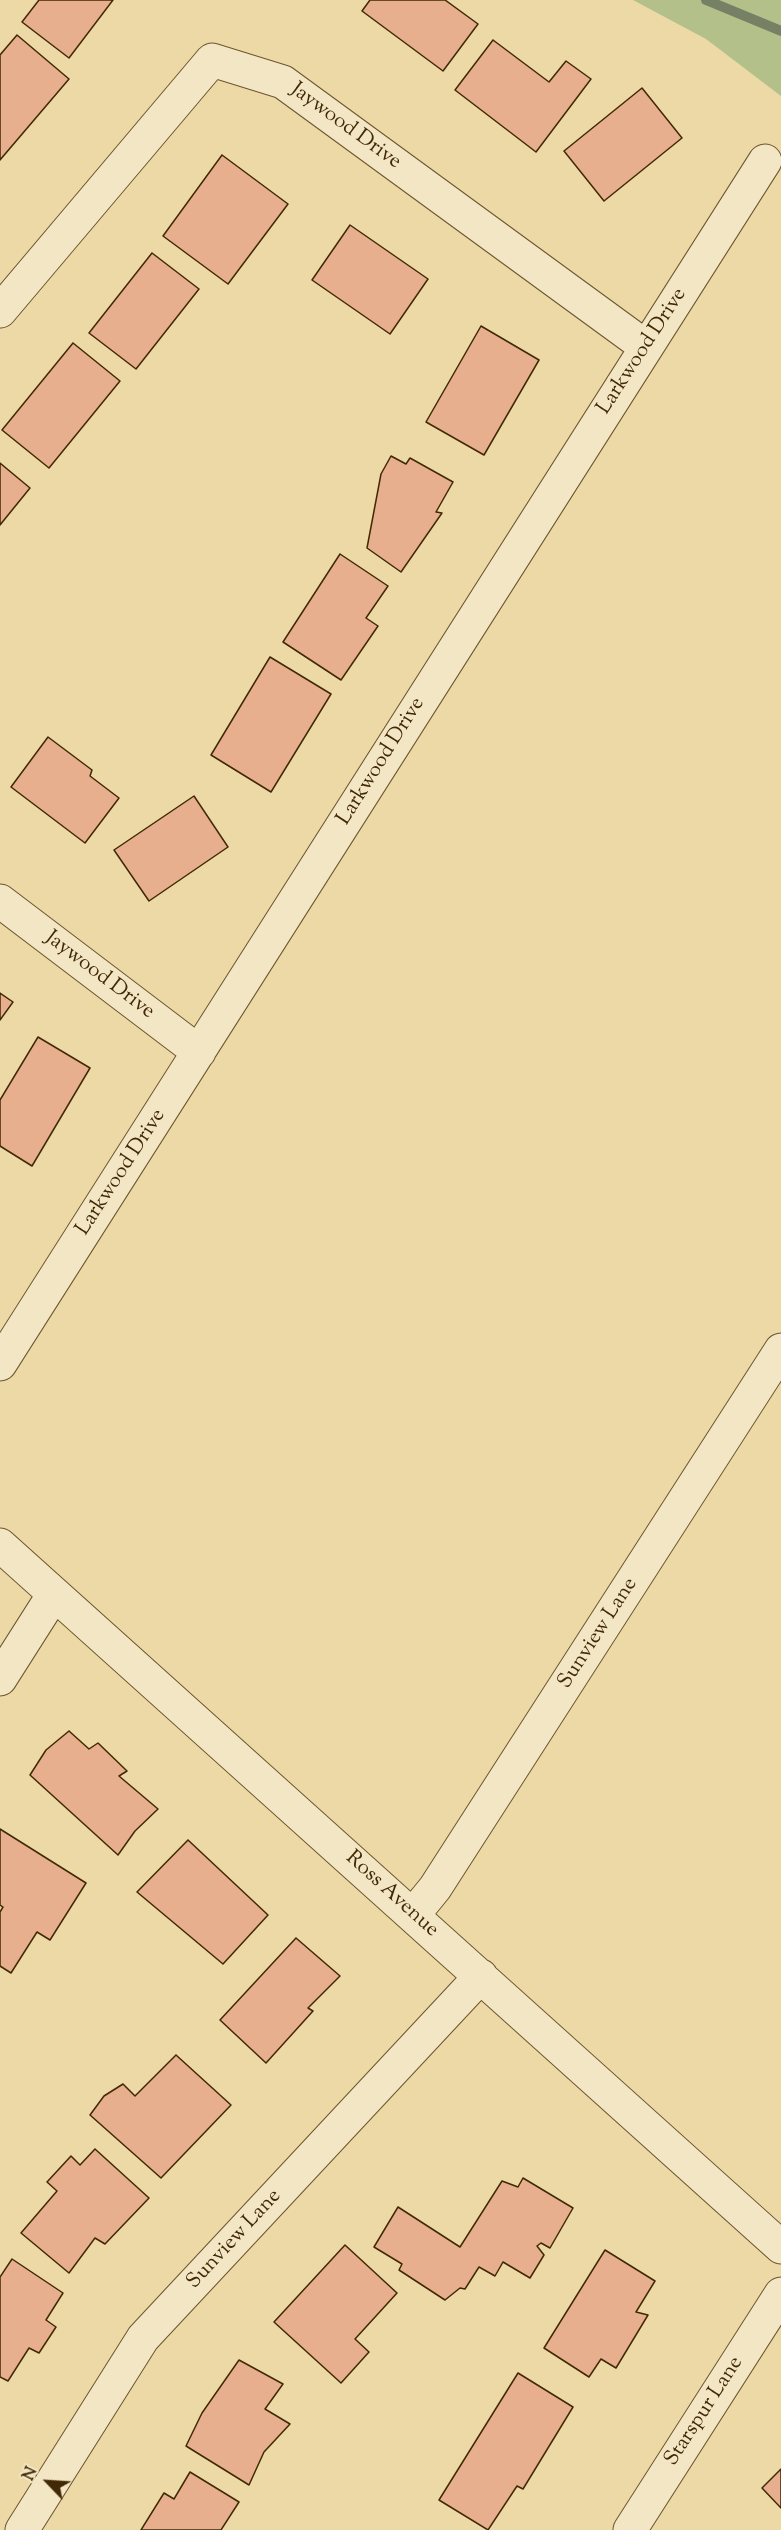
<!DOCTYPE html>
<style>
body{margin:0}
#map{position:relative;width:781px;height:2530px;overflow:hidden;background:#ecd9a6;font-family:"Sorts Mill Goudy",serif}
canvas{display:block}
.north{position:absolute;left:18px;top:2452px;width:60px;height:60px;-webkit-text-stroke:4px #f3e6c5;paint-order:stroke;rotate:295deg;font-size:16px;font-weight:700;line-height:24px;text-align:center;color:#412905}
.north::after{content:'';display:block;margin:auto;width:21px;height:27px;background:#412905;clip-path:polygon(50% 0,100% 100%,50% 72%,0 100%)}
</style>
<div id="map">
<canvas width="781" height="2530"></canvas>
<div class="north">N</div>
</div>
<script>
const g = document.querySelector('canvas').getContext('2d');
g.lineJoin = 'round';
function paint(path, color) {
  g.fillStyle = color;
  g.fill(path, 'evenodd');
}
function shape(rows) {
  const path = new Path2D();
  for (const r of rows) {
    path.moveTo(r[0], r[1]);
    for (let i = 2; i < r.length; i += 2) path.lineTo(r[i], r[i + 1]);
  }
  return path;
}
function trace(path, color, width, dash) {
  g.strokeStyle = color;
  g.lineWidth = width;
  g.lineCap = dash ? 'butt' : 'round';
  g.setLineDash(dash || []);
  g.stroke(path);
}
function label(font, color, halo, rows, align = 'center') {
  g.font = font + ' "Sorts Mill Goudy",serif';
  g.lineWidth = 6;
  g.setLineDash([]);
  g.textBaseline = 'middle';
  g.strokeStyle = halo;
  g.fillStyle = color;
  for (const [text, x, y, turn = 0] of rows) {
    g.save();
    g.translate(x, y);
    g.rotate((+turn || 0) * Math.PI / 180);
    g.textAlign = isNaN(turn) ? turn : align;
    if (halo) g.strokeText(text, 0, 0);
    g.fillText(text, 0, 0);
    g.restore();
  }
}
paint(shape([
 [633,0,781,0,781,96,706,39]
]), '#b3c08a');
trace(shape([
 [706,0,781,31]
]), '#768064', 10);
const building = shape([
 [39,0,113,0,69,58,22,22,39,0],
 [370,0,445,0,478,24,443,71,362,11,370,0],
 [17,35,69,79,0,160,0,55,17,35],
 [493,40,549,82,566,61,591,79,536,152,455,90,493,40],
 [642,88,682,138,604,201,564,151,642,88],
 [222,155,288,204,228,284,163,236,222,155],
 [350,225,428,279,390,334,312,280,350,225],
 [152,253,199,289,136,369,89,333,152,253],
 [481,326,539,360,484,455,426,422,481,326],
 [73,343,120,381,49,468,2,430,73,343],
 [391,456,406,464,410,458,453,482,436,512,442,513,401,572,367,548,381,474,391,456],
 [0,463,30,488,0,525,0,463],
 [340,554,388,586,366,618,378,626,341,680,283,642,340,554],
 [270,657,331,694,271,792,211,755,270,657],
 [48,737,92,770,90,776,119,798,85,843,11,787,48,737],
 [194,796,228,847,149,901,114,850,194,796],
 [0,993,13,1002,0,1020,0,993],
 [38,1037,90,1068,32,1166,0,1146,0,1100,38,1037],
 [69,1731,89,1749,98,1743,127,1771,119,1776,158,1809,135,1831,118,1855,30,1775,46,1750,69,1731],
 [0,1829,86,1883,50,1940,37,1932,11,1973,0,1966,0,1912,3,1907,0,1905,0,1829],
 [188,1840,268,1915,223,1964,137,1892,188,1840],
 [296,1938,340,1976,308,2008,313,2011,266,2063,220,2020,296,1938],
 [176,2055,231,2105,161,2178,90,2115,104,2096,123,2084,135,2096,176,2055],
 [95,2149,149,2198,105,2244,95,2238,69,2273,21,2233,57,2191,47,2182,71,2156,80,2165,95,2149],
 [523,2178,573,2208,550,2248,541,2243,537,2246,544,2255,530,2278,503,2262,495,2276,479,2267,465,2289,460,2288,445,2300,399,2270,402,2264,374,2247,398,2207,460,2247,502,2181,518,2187,523,2178],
 [345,2245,397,2293,355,2339,369,2352,341,2383,274,2322,345,2245],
 [605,2250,655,2281,636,2312,648,2315,616,2368,601,2359,589,2377,544,2348,605,2250],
 [12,2259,63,2293,46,2320,56,2327,39,2353,29,2348,8,2381,0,2377,0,2277,12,2259],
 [239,2360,283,2384,265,2409,290,2424,264,2452,249,2485,186,2446,202,2413,239,2360],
 [518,2373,573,2407,523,2489,517,2486,488,2530,439,2500,518,2373],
 [781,2469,781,2508,762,2488,781,2469],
 [190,2472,239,2502,221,2530,141,2530,164,2493,174,2499,190,2472]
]);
paint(building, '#e8af8f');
trace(building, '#412905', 1.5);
const minor = shape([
 [0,311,212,60,283,82,646,347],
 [0,901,199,1052],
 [0,1364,765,161],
 [0,1545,781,2247],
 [0,1679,54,1594],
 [413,1915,435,1888,781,1350],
 [22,2530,143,2338,481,1976],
 [630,2530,781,2294]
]);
trace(minor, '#6c552d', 35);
trace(minor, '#f3e6c5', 33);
label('21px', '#412905', '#f3e6c5', [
 ["Jaywood Drive",345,127,36],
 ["Larkwood Drive",643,352,-57],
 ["Larkwood Drive",382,762,-58],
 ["Jaywood Drive",99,976,37],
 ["Larkwood Drive",122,1173,-57],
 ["Sunview Lane",599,1634,-57],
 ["Ross Avenue",391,1895,42],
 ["Sunview Lane",235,2240,-47],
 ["Starspur Lane",705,2412,-57]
]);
</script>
